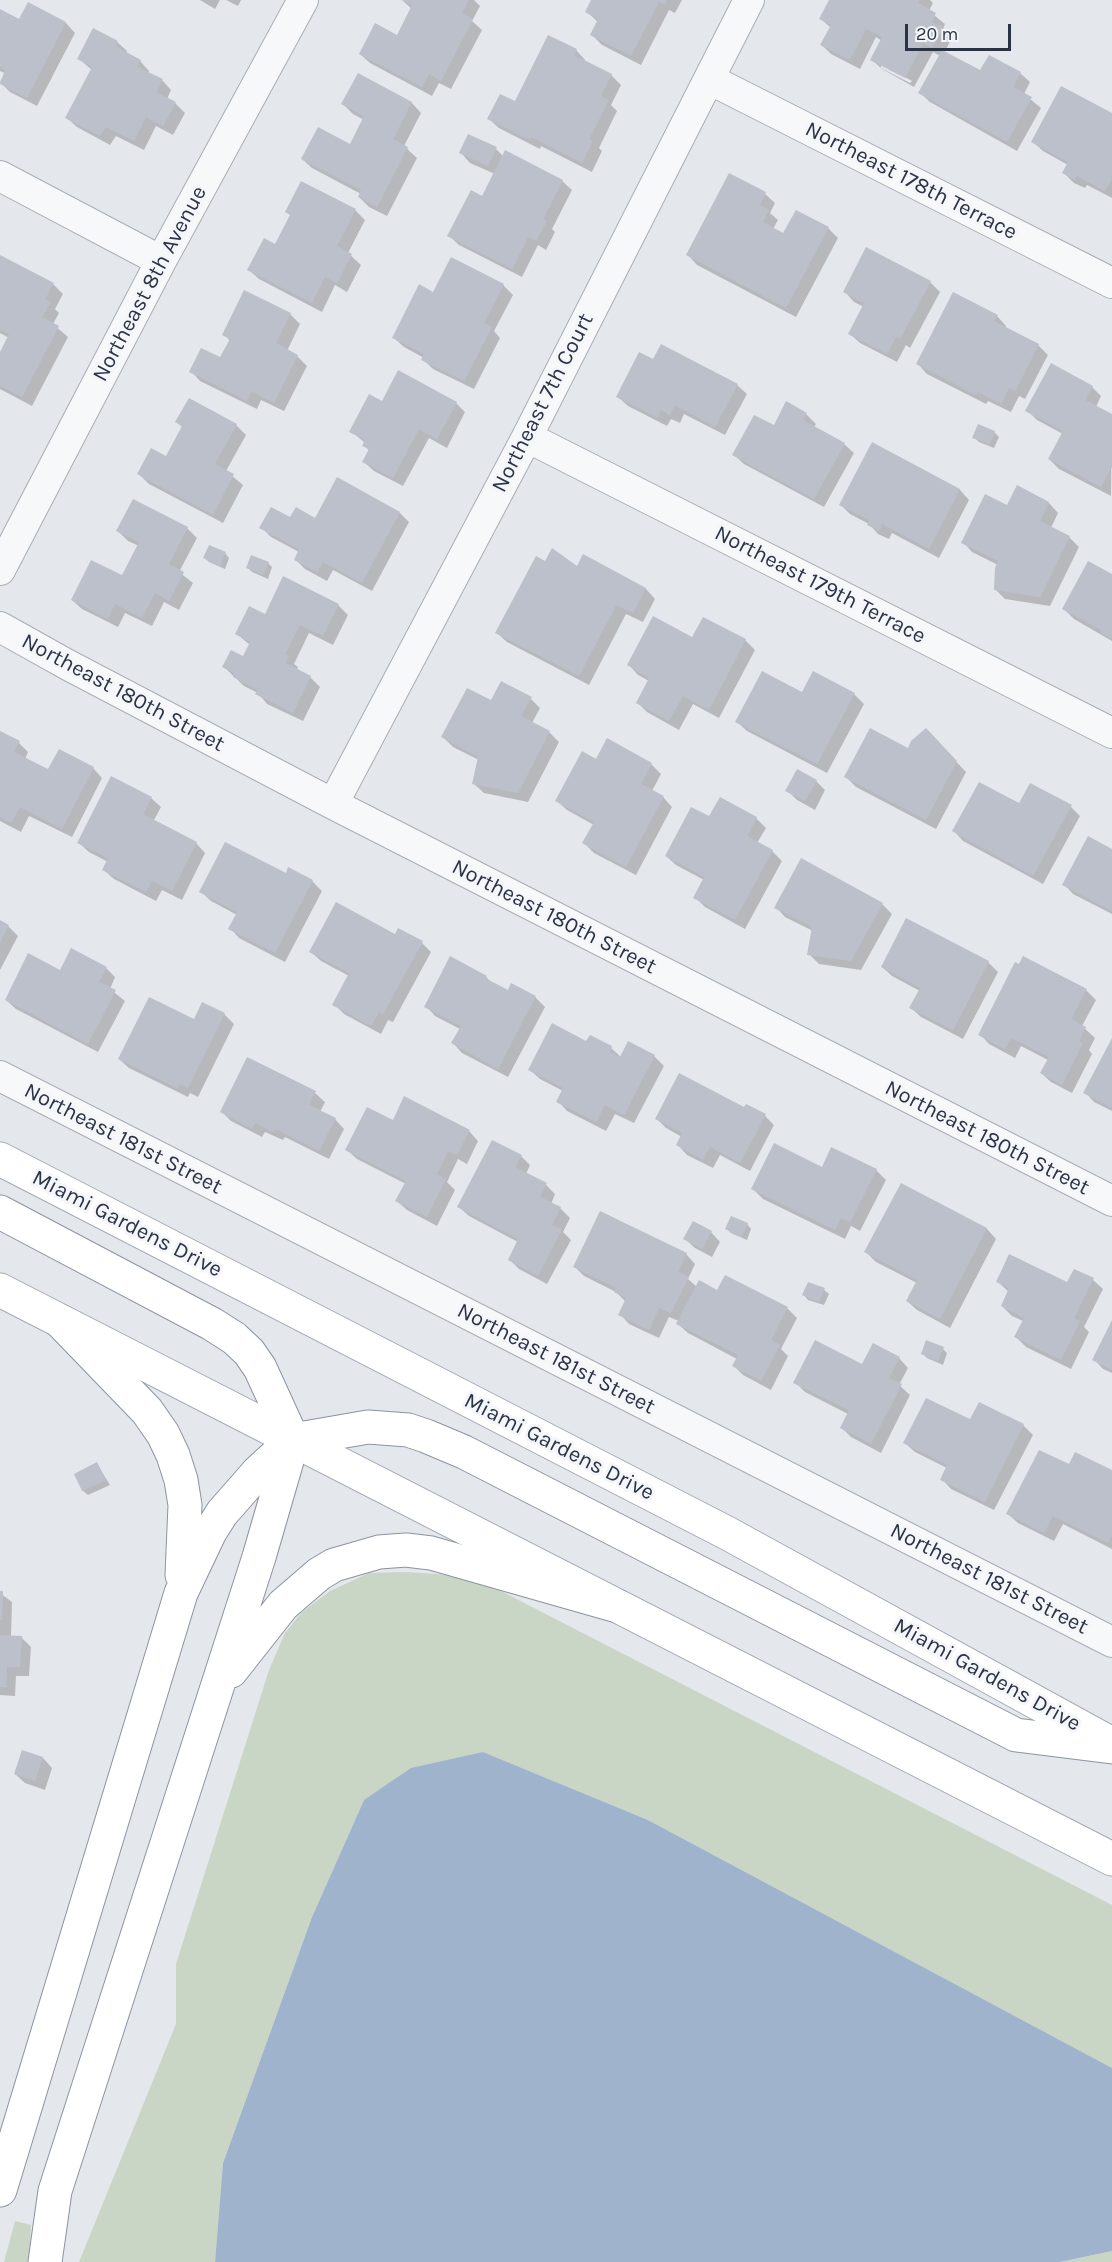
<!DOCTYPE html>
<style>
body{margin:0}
#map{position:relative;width:1112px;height:2262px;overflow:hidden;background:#e4e7ec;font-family:Karla,sans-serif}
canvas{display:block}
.scale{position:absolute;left:905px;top:24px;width:106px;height:27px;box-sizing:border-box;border:3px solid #2b3445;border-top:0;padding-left:8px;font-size:18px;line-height:21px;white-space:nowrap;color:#2b3445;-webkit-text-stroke:4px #f4f6f9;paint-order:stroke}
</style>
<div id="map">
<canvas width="1112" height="2262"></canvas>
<div class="scale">20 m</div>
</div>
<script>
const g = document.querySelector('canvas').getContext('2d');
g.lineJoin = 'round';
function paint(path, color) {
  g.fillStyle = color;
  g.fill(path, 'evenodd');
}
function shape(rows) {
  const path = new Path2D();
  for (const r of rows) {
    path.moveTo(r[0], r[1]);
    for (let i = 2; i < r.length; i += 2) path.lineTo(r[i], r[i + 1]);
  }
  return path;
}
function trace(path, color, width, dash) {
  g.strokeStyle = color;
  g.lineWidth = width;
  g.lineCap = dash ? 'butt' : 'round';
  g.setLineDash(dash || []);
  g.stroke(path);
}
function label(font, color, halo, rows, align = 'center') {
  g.font = font + ' Karla,sans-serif';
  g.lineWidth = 6;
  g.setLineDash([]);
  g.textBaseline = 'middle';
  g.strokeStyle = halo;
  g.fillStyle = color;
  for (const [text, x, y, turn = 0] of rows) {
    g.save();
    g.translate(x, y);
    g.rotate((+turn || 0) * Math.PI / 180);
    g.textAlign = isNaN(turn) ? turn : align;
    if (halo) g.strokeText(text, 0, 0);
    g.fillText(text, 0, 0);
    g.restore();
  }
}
paint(shape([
 [406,1572,451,1575,499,1590,1112,1905,1112,2068,648,1820,483,1752,364,1800,312,1917,223,2163,215,2262,79,2262,176,2024,176,1964,269,1670,285,1633,301,1613,330,1591,369,1573],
 [15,2221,31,2225,29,2262,4,2262],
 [1112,2251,1112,2262,1060,2262]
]), '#c9d6c5');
paint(shape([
 [483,1752,648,1820,1112,2068,1112,2251,1060,2262,215,2262,223,2163,312,1917,364,1800,411,1768]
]), '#9fb4cc');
paint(shape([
 [200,0,220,0,215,9],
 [226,0,241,0,238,6],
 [402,0,474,0,480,6,472,21,482,30,451,89,439,83,432,96,370,63,360,54,397,37,412,9],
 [593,0,682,0,675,13,669,10,641,65,602,45,592,35,598,22,587,12],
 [831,0,930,0,933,3,929,11,945,24,943,29,952,38,944,53,981,72,1020,73,1030,82,1024,94,1041,108,1017,151,930,102,920,93,940,56,933,52,914,87,882,69,872,60,882,41,876,37,860,69,831,54,822,45,831,28,821,19],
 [881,64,912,81,910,83,881,68],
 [29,4,66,23,75,33,37,106,10,92,0,82,5,73,0,71,0,11,19,21],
 [117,42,127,51,126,54,140,61,149,71,148,74,162,80,171,90,167,99,175,103,185,113,173,135,156,126,144,150,116,136,110,145,77,127,67,118,92,70,79,59],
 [576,50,585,60,584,62,611,75,621,85,611,105,617,111,599,148,602,151,592,172,541,146,540,149,499,128,489,119,516,103],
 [359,75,412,103,421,113,404,146,417,158,387,216,369,207,359,197,361,194,312,168,302,159,350,146,364,120,353,114,343,104],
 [1112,114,1112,198,1087,185,1085,188,1074,183,1064,173,1068,165,1043,151,1033,142],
 [496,149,504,157,562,181,572,190,552,229,555,232,546,250,538,245,522,277,459,245,449,236,483,198,495,174,470,163,461,153],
 [730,175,765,194,775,203,770,213,778,220,773,229,784,235,828,228,838,238,796,317,697,265,688,255],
 [355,210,365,220,348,253,361,265,347,292,335,285,322,312,259,279,249,270,276,246],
 [0,257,53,284,63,294,55,309,59,313,53,324,68,337,32,406,0,389,0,355,9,338,0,333],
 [930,282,940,292,910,348,906,345,897,362,860,343,850,334,864,307,854,302,845,292],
 [503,285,513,295,494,331,500,338,474,389,433,369,423,359,424,358,404,347,394,338,434,294],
 [290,314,300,324,287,351,297,356,307,366,284,411,261,400,257,409,200,381,191,371,221,359,230,341,224,334],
 [997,316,1006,326,1005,328,1038,345,1048,355,1025,399,1019,396,1011,412,988,401,986,404,927,374,918,364],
 [654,361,737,385,747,394,725,435,684,414,680,423,671,419,667,426,628,406,618,397],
 [1092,387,1101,396,1096,407,1112,415,1111,496,1059,469,1049,459,1063,434,1037,420,1027,410],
 [382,403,456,403,465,412,447,448,429,438,403,486,374,471,364,462,370,451,364,446,365,443,351,431],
 [806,414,816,424,814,427,844,444,854,453,824,507,744,464,734,455,774,427],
 [177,422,236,425,246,435,226,471,243,485,223,523,149,484,139,474,166,458,183,428],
 [994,432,999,437,994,448,979,442,974,437],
 [872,444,960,490,969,500,939,558,892,533,889,539,878,534,869,524,850,514,840,504],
 [1049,503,1058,513,1051,528,1069,537,1079,547,1050,606,1005,599,995,589,998,565,972,552,963,542,1008,507],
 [400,513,409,522,372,591,333,570,327,581,305,569,295,559,299,552,271,537,261,527,291,519,316,520],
 [187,528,197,538,179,572,193,583,179,610,164,602,152,626,125,613,118,627,82,609,72,600,123,577,139,546,128,541,118,531],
 [225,553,229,558,225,569,209,562,205,558],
 [584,556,646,589,655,599,643,622,626,614,589,685,507,642,497,633,545,563,577,569],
 [268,563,272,567,268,579,252,572,248,568],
 [1112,575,1112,641,1074,619,1064,609],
 [338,605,348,615,333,645,309,633,294,664,298,667,297,670,310,677,320,687,303,721,267,704,258,693,244,686,224,667,244,658,250,645,237,634,266,616],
 [704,619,745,640,755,650,719,718,693,704,679,730,647,712,638,703,649,681,638,675,629,665,693,639],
 [854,694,864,704,827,773,747,731,737,722,803,695],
 [531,699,540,708,532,723,549,732,559,742,528,802,484,793,474,784,479,760,453,747,443,737,492,702],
 [926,730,966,772,936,829,856,787,846,777,909,750],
 [0,733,19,743,28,752,25,759,49,771,93,768,102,778,72,837,29,816,21,832,0,821],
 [596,761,651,764,661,774,652,791,663,797,672,807,636,875,594,853,584,843,594,825,567,810,557,801],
 [816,781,825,790,815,810,797,800,787,790],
 [151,798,161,807,153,822,196,843,205,853,182,900,162,890,156,901,114,879,104,870,108,862,89,852,79,843],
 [1071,807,1080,816,1043,884,963,841,954,831],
 [709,818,756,818,766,828,757,843,772,851,782,861,745,929,705,907,695,897,704,880,676,865,666,856],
 [1112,850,1112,914,1073,894,1064,884],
 [287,875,312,881,322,891,285,962,239,938,230,928,237,915,211,901,201,892],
 [882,904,892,914,861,970,819,964,809,954,813,931,785,917,776,907],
 [0,922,8,926,18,936,0,970],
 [396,936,422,943,431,952,393,1022,388,1020,381,1034,344,1014,334,1004,349,976,321,961,311,952],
 [450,958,486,977,493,984,509,992,535,997,545,1007,508,1077,462,1053,453,1043,460,1029,435,1016,426,1006],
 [988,962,998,972,963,1039,921,1017,911,1008,920,991,892,976,882,967],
 [1019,966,1086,990,1096,1000,1082,1026,1095,1038,1089,1050,1092,1054,1072,1093,1051,1082,1041,1073,1048,1060,1021,1046,1015,1058,989,1044,980,1034],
 [106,968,115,977,110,989,125,1001,98,1052,16,1009,6,1000],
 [224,1014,234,1024,198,1097,190,1093,188,1097,129,1068,119,1059,194,1021],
 [1112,1041,1112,1111,1094,1102,1085,1092],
 [611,1048,622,1058,654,1056,664,1066,634,1123,615,1114,606,1131,567,1111,558,1101,563,1091,540,1079,530,1070],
 [315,1093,325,1102,320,1112,335,1119,344,1129,329,1159,285,1137,283,1140,265,1132,262,1137,231,1121,221,1111],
 [745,1109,765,1116,774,1125,750,1171,720,1155,713,1168,687,1155,678,1145,682,1137,666,1128,656,1118],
 [393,1122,469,1131,478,1141,467,1164,458,1159,447,1182,455,1190,437,1226,407,1210,397,1201,406,1184,357,1159,347,1150],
 [521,1156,530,1165,526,1174,546,1185,555,1194,551,1204,560,1208,570,1218,563,1232,571,1240,547,1284,519,1269,509,1259,518,1242,469,1216,459,1207],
 [823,1169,876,1170,886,1180,860,1231,851,1226,845,1239,763,1199,753,1189],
 [901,1185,987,1229,996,1239,950,1328,917,1310,907,1301,917,1283,876,1262,866,1252],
 [747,1224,751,1229,747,1240,731,1233,727,1229],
 [711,1232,720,1242,712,1257,695,1248,685,1239],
 [686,1254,695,1264,688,1279,697,1287,718,1292,725,1277,788,1309,797,1318,781,1349,788,1356,771,1390,743,1375,734,1366,737,1359,688,1333,678,1324,679,1321,669,1317,659,1338,629,1324,620,1314,626,1302,616,1292,584,1276,575,1267],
 [1093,1280,1103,1289,1084,1327,1089,1332,1071,1369,1026,1347,1016,1337,1023,1321,1012,1316,1002,1306,1009,1292,998,1282,1068,1284],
 [808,1284,824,1290,829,1294,824,1305,808,1300,804,1295],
 [1112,1323,1112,1373,1103,1369,1094,1359],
 [943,1349,947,1353,943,1365,927,1358,923,1354],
 [899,1358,908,1368,899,1385,910,1395,881,1453,851,1437,842,1428,848,1414,805,1392,795,1382],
 [1023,1425,1033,1435,994,1510,951,1489,942,1479,947,1468,915,1452,905,1443],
 [97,1464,110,1485,88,1495,83,1491,76,1475],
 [1069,1466,1112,1472,1112,1549,1063,1524,1054,1541,1018,1523,1008,1514],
 [0,1593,12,1602,11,1637,21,1637,31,1647,29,1676,16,1676,15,1696,0,1695],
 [43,1758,52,1768,45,1790,25,1783,15,1774]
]), '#0003');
paint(shape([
 [402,0,469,0,462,13,473,19,441,81,429,74,422,87,359,54,375,23,397,35,412,5],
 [591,0,667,0,665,5,659,2,631,56,590,35,598,19,585,12],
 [829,0,920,0,918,3,936,13,932,22,944,28,932,48,923,43,905,78,870,60,882,37,866,29,850,60,820,45,831,25,819,19],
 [28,2,66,22,27,98,0,84,5,70,0,67,0,9,19,19],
 [93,28,118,41,115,46,141,60,137,67,163,79,156,92,176,102,163,126,146,117,134,141,106,127,100,136,65,118,92,67,77,59],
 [548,35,577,49,574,55,612,74,601,96,609,100,589,139,593,141,582,163,531,137,530,140,487,119,500,94,515,101],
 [942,50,980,70,989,55,1021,72,1013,87,1032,97,1007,142,918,93],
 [358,73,412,102,393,139,408,147,377,207,358,197,361,190,301,159,318,127,350,144,364,116,341,104],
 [1061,86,1112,113,1112,179,1105,191,1077,176,1075,180,1062,173,1068,162,1031,142],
 [468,134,497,147,488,166,459,153],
 [505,150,563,180,543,219,547,221,536,241,528,237,512,269,447,236,471,190,482,196],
 [729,173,766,192,760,205,769,210,763,222,783,233,796,210,829,227,786,308,686,255],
 [301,181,356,209,337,246,352,254,337,283,325,277,312,303,247,270,264,238,275,244,290,215,285,212],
 [866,247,931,281,900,339,896,337,887,354,848,334,864,303,843,292],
 [0,255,54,283,45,299,51,302,42,317,59,326,22,397,0,386,0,352,9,334,0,330],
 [451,257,504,284,484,323,492,327,464,381,421,360,424,354,392,338,419,284,433,292],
 [244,290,291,313,276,343,298,355,274,403,251,391,247,401,189,372,201,348,220,357,230,339,222,335],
 [953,292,998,315,994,321,1039,344,1015,391,1009,388,1001,404,978,392,976,395,916,364],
 [661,344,738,384,715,427,675,405,670,415,661,410,658,418,616,397,639,352,653,359],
 [1051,363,1093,386,1085,400,1112,414,1112,467,1101,487,1048,459,1063,431,1025,411],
 [398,370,457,402,437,439,419,429,393,478,362,462,369,449,362,446,365,440,349,432,369,394,382,401],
 [189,398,237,424,215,464,234,474,213,515,137,474,151,448,166,456,182,426,175,422],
 [786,401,807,413,803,420,845,443,814,499,732,455,754,415,774,425],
 [978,424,995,431,990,444,972,438],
 [872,442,960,489,929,549,882,524,879,531,867,525,869,520,839,505],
 [337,477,400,512,362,583,323,562,317,572,294,560,299,549,259,528,271,507,290,517,296,507,315,518],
 [1017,485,1049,502,1040,521,1070,536,1040,597,994,590,995,568,998,561,961,543,985,494,1007,505],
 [133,499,188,527,169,564,184,572,169,601,155,593,142,618,115,604,108,619,71,600,91,560,122,575,139,542,116,531],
 [209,545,226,552,220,566,203,558],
 [552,548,577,566,583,554,646,588,633,613,616,605,579,676,495,633,536,556,545,561],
 [251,555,269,562,263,575,246,568],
 [1088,561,1112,574,1112,639,1100,632,1101,630,1062,609],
 [283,576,339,604,323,636,300,625,285,654,289,656,286,663,311,676,293,713,255,694,258,690,233,677,234,673,222,667,231,650,243,656,250,642,235,634,249,606,265,614],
 [653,616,692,637,703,617,746,639,709,710,683,696,669,721,636,703,649,678,627,665],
 [762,671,802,692,813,671,855,693,817,764,735,722],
 [501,681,532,697,521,716,550,731,518,793,472,784,478,757,441,737,467,688,491,700],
 [870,728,908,748,911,741,926,728,957,761,926,820,844,777],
 [0,731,20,741,14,752,48,769,59,749,94,767,62,829,20,807,11,823,0,817],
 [607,738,652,763,641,784,664,796,626,867,582,843,594,822,555,801,582,751,596,759],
 [797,769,817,780,805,801,785,791],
 [111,776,152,797,143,814,197,842,172,891,152,881,146,892,102,870,108,858,77,843],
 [979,782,1019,803,1030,783,1072,805,1033,876,952,831],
 [720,797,757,817,747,836,773,850,735,920,693,898,704,877,665,856,691,807,709,816],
 [1088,836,1112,849,1112,911,1062,885],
 [225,842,286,873,288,867,313,880,275,953,228,929,237,912,199,892],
 [801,858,883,903,851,961,807,955,812,927,774,908],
 [336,902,395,934,398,928,423,941,383,1014,379,1012,371,1026,332,1005,349,973,309,952],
 [906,918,989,961,953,1030,909,1008,920,988,881,967],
 [0,920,9,925,0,943],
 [71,948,107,967,99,982,116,990,88,1044,5,1000,28,953,60,970],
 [450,956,487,976,485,978,508,990,511,983,536,996,498,1069,451,1043,461,1026,424,1007],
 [1023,956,1087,989,1071,1019,1086,1027,1079,1041,1083,1043,1062,1085,1040,1073,1049,1057,1011,1038,1005,1049,978,1035,1015,962,1019,964],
 [149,997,194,1019,202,1002,225,1013,188,1088,180,1084,178,1089,118,1059],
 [552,1023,586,1041,590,1035,612,1046,610,1052,620,1057,628,1041,655,1055,624,1115,605,1105,596,1122,556,1102,563,1088,528,1070],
 [1112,1038,1112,1108,1083,1093],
 [247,1057,316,1091,309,1105,336,1118,319,1151,275,1129,273,1132,255,1123,252,1129,220,1112],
 [679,1073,744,1107,746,1104,766,1114,740,1163,710,1147,703,1160,676,1145,682,1133,655,1119],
 [404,1096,470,1130,457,1155,448,1151,437,1174,446,1179,427,1217,395,1201,406,1181,345,1150,367,1107,393,1120],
 [492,1140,522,1155,515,1167,547,1183,540,1197,561,1207,552,1225,562,1229,538,1276,508,1260,518,1239,457,1207],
 [774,1143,822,1167,831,1147,877,1169,850,1222,841,1218,835,1230,751,1189],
 [901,1183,987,1228,940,1319,906,1301,917,1280,864,1252],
 [600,1211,687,1253,678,1272,689,1277,671,1313,659,1308,649,1330,618,1315,626,1298,614,1292,616,1288,573,1267],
 [731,1216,748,1223,742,1237,725,1229],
 [693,1221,712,1231,702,1249,683,1239],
 [1009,1254,1067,1282,1074,1269,1094,1278,1074,1318,1080,1321,1061,1360,1014,1337,1024,1318,1001,1306,1009,1288,996,1282],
 [725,1275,788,1307,771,1340,780,1345,761,1381,732,1366,738,1355,676,1324,699,1280,717,1290],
 [808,1282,825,1288,819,1302,802,1295],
 [1112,1320,1112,1370,1092,1360],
 [815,1340,862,1364,873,1343,900,1357,889,1378,902,1384,871,1444,840,1428,849,1410,793,1383],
 [926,1340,944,1347,938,1361,921,1354],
 [926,1398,970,1419,979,1402,1024,1424,985,1502,940,1480,947,1465,903,1443],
 [1039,1450,1069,1464,1075,1452,1112,1470,1112,1535,1108,1543,1053,1516,1044,1533,1006,1514],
 [97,1462,106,1480,82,1491,74,1474],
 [0,1591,3,1591,2,1620,0,1620],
 [0,1635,22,1636,20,1667,7,1667,6,1687,0,1687],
 [22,1750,43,1757,35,1781,14,1774]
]), '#bbc0ca');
const minor = shape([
 [709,79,1112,283],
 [0,176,161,261],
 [527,437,1112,733],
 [0,570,161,261,303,0],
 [0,627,68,665,333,804,1112,1201],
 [333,804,527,437,749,0],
 [0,1076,1112,1642]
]);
const primary = shape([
 [0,1159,727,1533,1112,1744],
 [0,1290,1112,1859]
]);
const motorway = shape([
 [0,1212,212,1324,234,1338,249,1352,260,1368,293,1440,259,1557,55,2191,45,2262],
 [60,1321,147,1411,163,1434,173,1455,181,1480,185,1505,182,1575],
 [231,1671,283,1605,319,1574,334,1565,379,1552,406,1550,431,1553,617,1606],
 [0,2190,181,1593,210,1532,222,1513,258,1472,293,1440,368,1427,408,1430,426,1436,464,1452,1016,1735,1112,1747]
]);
trace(minor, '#a9aeb7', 32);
trace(primary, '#a3abb8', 35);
trace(motorway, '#8b94a3', 35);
trace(minor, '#f7f8fa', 30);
trace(primary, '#fff', 33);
trace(motorway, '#fff', 33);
label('22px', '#2b3445', '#f4f6f9', [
 ["Northeast 178th Terrace",911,181,27],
 ["Northeast 8th Avenue",150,284,-62],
 ["Northeast 7th Court",543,403,-63],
 ["Northeast 179th Terrace",820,585,27],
 ["Northeast 180th Street",123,693,28],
 ["Northeast 180th Street",554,917,27],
 ["Northeast 180th Street",987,1138,27],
 ["Northeast 181st Street",123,1139,27],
 ["Miami Gardens Drive",127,1224,27],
 ["Northeast 181st Street",556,1359,27],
 ["Miami Gardens Drive",559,1447,27],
 ["Northeast 181st Street",989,1579,27],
 ["Miami Gardens Drive",987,1675,29]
]);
</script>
